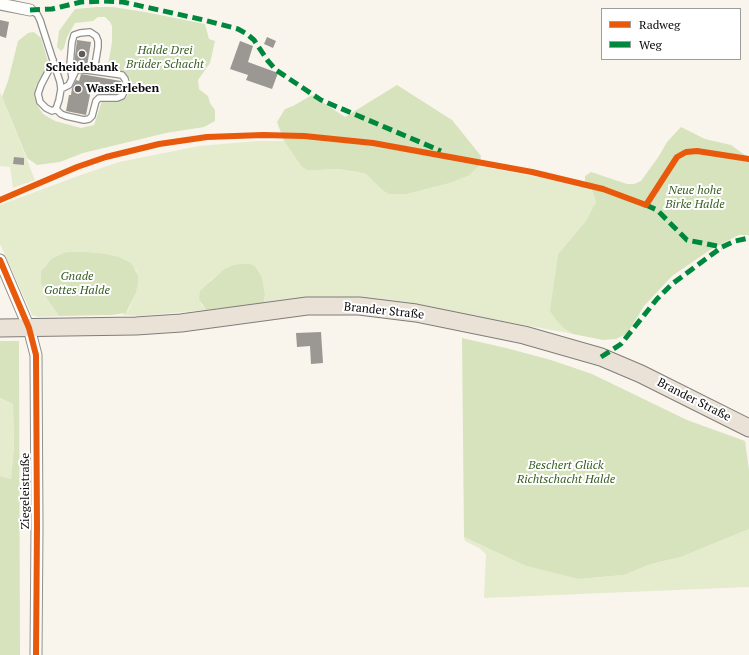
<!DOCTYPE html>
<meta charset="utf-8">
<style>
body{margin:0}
#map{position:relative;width:749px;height:655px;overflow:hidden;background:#f9f5ed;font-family:"PT Serif",serif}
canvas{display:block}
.legend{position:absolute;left:601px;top:8px;width:140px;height:52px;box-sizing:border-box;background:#fff;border:1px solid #9d9d9d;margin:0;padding:5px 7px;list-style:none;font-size:12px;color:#0a0a0a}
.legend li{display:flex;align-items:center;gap:8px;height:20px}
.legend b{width:20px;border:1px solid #9d9d9d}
</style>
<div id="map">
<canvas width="749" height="655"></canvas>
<ul class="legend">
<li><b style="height:5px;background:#e8590c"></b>Radweg</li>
<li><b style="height:5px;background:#00873e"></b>Weg</li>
</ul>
</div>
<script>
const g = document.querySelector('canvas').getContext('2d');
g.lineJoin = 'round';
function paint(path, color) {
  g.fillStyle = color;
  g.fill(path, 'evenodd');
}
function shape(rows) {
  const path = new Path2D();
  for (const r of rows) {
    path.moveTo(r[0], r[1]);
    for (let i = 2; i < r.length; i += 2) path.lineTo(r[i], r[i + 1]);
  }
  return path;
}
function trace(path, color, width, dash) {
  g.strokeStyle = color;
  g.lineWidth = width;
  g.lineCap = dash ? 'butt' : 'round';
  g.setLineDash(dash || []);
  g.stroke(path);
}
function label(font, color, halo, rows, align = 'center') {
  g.font = font + ' "PT Serif",serif';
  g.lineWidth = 4;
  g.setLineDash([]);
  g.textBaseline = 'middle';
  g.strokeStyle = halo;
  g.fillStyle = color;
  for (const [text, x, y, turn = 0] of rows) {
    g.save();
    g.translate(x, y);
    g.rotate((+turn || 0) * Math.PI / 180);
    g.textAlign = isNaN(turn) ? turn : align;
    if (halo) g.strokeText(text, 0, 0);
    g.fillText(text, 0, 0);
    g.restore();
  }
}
paint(shape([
 [0,92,35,180,13,188,10,167,0,166],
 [257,141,284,141,301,166,316,170,338,169,358,172,366,174,381,189,407,194,450,183,468,176,479,166,559,181,591,189,596,202,585,222,558,254,551,311,556,320,563,328,573,334,402,303,264,303,265,294,262,277,255,266,239,264,233,265,224,269,210,281,201,304,206,310,139,316,122,315,128,311,136,293,138,275,136,270,97,253,87,252,63,253,51,259,47,263,41,271,41,283,47,299,59,316,38,317,32,315,0,244,0,205,78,176,119,162,199,146],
 [0,398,13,404,14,446,11,479,0,476],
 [749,529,749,587,484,598,486,554,479,548,465,541,464,537,526,566,579,579,624,575,651,564,681,557]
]), '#e5ecce');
paint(shape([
 [97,7,113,7,145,12,205,24,209,39,215,41,210,63,198,80,199,89,208,96,210,103,215,110,215,121,204,127,166,133,83,153,60,162,37,165,27,158,2,97,8,81,18,41,28,33,34,32,41,38,49,65,36,85,34,96,37,105,43,114,55,121,81,128,94,125,102,101,109,99,119,101,126,98,131,90,131,80,125,73,107,71,112,42,112,26,110,22,105,17,98,17,93,21,75,23,67,37,64,48,61,51,57,47,59,31,75,9],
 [397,85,452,120,481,156,479,166,468,176,450,183,407,194,389,194,381,189,366,174,358,172,338,169,316,170,307,170,301,166,284,141,277,122,285,109,293,106,312,95,345,117],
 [681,127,705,139,731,145,749,158,749,235,739,235,710,250,672,276,644,306,627,334,616,339,603,340,573,334,563,328,556,320,550,311,558,254,585,222,596,202,590,185,585,181,585,176,591,172,627,184,634,184,641,181,659,156,667,142],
 [69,252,87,252,106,254,119,257,131,263,138,275,138,283,136,293,126,313,112,315,59,316,47,299,41,283,41,271,51,259,63,253],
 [239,264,250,264,255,266,262,277,265,294,264,303,206,310,199,299,200,291,224,269,233,265],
 [462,338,506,348,551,360,592,374,687,420,745,441,749,470,749,529,681,557,651,564,624,575,578,579,526,566,464,537],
 [0,341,19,341,20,655,0,655,0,476,11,479,14,446,13,404,0,398]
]), '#d7e3bd');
paint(shape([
 [0,20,9,22,6,38,0,36],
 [267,37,276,41,273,48,264,44],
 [77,40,91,42,87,66,82,65,78,62,74,64],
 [240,41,253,46,248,62,278,73,272,89,246,80,248,75,230,69],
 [81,74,121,81,119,92,116,94,111,94,91,90,86,115,66,111,69,95,71,95,72,88,76,80,79,81],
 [14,157,24,158,24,165,13,164],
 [321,332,323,363,311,364,310,346,297,347,296,333]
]), '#9b9894');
const lane = shape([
 [30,10,37,14,40,20,60,82,61,89,59,100,56,109,52,111,46,108,40,102,38,94,41,85,50,68,53,60],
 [76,69,94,71],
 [61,89,69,85,78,66],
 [56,109,61,114,66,116,84,120,89,119,92,116,96,101,99,98,117,98,122,96,127,86,125,79,122,75,94,71,98,47,98,41,96,36,90,32,80,33,74,35,72,42,70,65,72,78]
]);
const street = shape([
 [0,4,30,10],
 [0,260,29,328,36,355,37,527,36,655]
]);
const primary = shape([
 [0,328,136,326,181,323,307,306,359,306,416,313,524,335,601,357,641,374,749,428]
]);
trace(lane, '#92908c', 8);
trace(street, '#92908c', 13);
trace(primary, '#7f7d7a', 19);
trace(lane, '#fefefc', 5.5);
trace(street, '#fefefc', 11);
trace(primary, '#eae2d7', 17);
trace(shape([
 [30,10,52,9,81,2,103,1,123,2,204,20,238,29,247,34,254,40,268,61,276,70,321,100,441,151],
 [646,205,657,210,687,240,722,247],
 [601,357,621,344,657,299,672,284,722,247,735,241,749,238]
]), '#00873e', 5, [10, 5]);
trace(shape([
 [0,200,77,167,106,157,159,144,207,137,263,135,304,136,373,143,532,172,603,189,646,205,677,157,686,152,697,151,749,159],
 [0,260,29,328,36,355,37,527,36,655]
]), '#e8590c', 6);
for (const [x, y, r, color] of [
 [82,54,4,"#5e5c59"],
 [78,89,4,"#5e5c59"]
]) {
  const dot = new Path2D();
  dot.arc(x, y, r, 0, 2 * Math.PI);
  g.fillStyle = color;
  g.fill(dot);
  trace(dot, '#fff', 1.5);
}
label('italic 12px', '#365d1f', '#fff', [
 ["Halde Drei",165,51],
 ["Brüder Schacht",165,65],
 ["Neue hohe",695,191],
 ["Birke Halde",695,205],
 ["Gnade",77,277],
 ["Gottes Halde",77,291],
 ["Beschert Glück",566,466],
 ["Richtschacht Halde",566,480]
]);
label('bold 12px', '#0a0a0a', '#fff', [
 ["Scheidebank",82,68],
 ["WassErleben",86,89,"left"]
]);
label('12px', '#0a0a0a', '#fff', [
 ["Brander Straße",384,311,6],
 ["Brander Straße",694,400,27],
 ["Ziegeleistraße",26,491,-90]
]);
</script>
